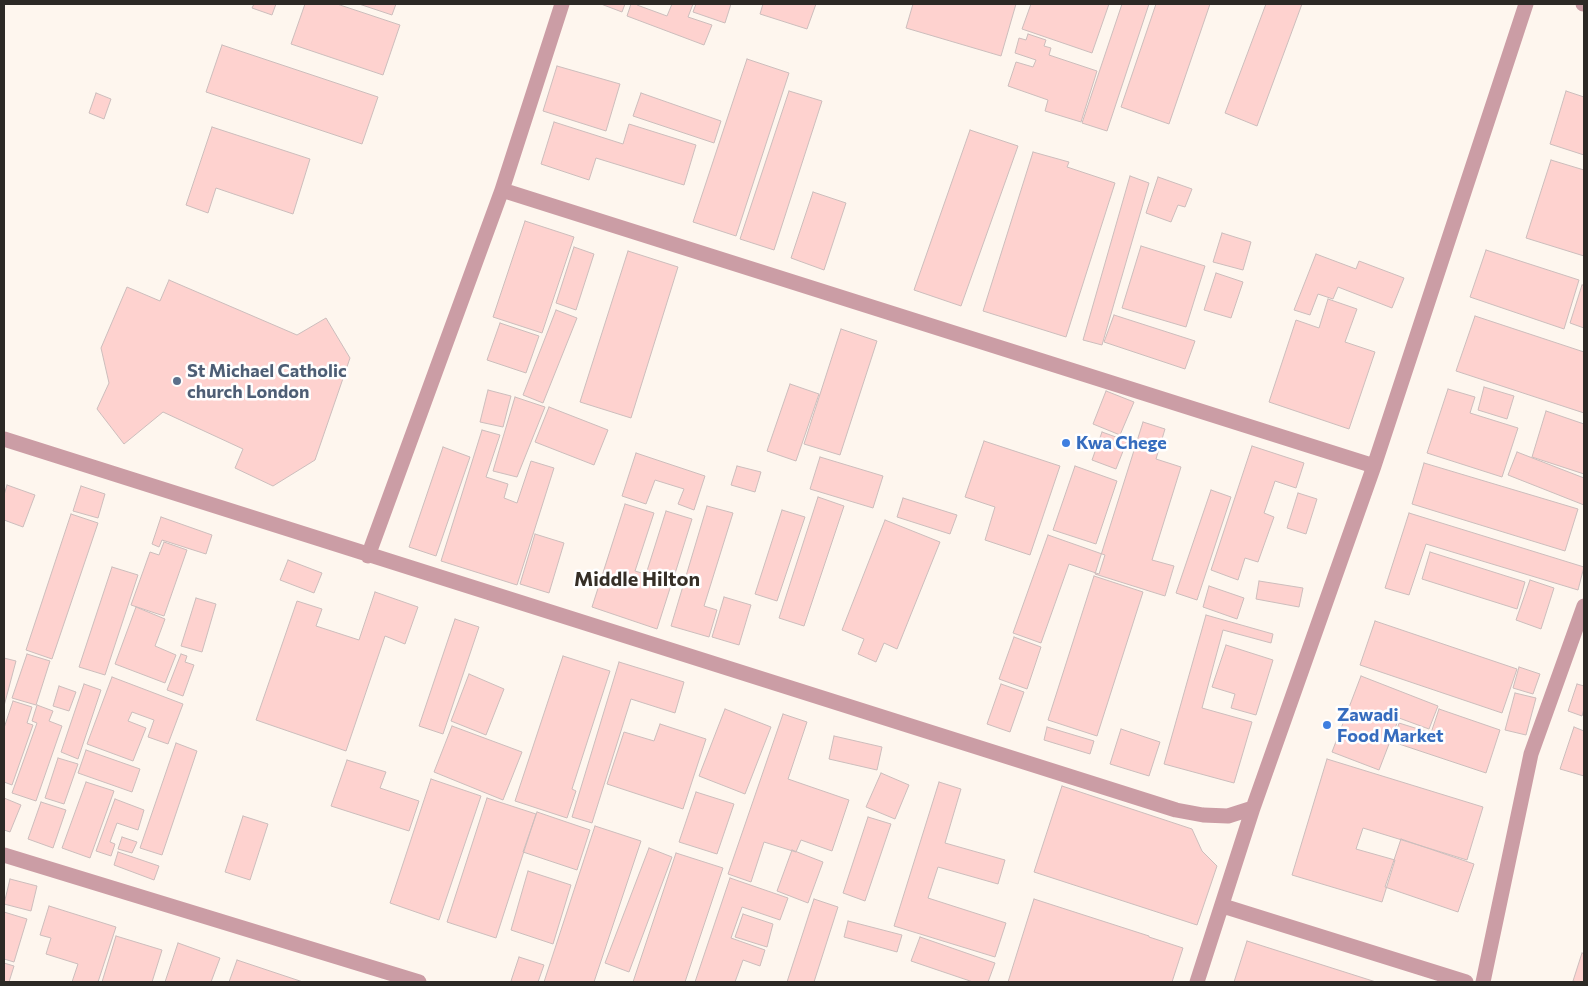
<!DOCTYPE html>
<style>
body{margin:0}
#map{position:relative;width:1588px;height:986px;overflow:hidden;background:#fef6ee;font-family:Commissioner,sans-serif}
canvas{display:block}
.frame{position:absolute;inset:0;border:5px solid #2c2925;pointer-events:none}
</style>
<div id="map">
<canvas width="1588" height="986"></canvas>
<div class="frame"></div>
</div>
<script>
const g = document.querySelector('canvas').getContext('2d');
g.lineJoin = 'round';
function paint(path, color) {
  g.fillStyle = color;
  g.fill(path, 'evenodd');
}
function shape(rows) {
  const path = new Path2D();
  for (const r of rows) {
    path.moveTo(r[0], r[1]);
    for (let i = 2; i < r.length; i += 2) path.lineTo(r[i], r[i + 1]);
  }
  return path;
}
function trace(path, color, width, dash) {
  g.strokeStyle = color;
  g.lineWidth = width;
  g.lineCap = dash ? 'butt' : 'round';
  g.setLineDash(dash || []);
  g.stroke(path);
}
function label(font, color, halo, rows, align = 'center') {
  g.font = font + ' Commissioner,sans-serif';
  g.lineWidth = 5;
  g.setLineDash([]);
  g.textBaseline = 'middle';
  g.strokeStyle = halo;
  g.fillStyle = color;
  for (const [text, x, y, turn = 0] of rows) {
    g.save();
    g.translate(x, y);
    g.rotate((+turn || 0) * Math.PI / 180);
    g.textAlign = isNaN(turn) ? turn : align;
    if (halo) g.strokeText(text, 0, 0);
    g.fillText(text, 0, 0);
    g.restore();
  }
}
const building = shape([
 [254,4,276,4,272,15,252,8,254,4],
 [305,4,337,4,400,25,383,75,291,44,305,4],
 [359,4,396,4,392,15,359,4],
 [601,4,625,4,622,12,601,4],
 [631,4,637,4,637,5,667,16,672,4,693,4,688,17,712,25,704,45,627,16,631,4],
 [696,4,731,4,725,23,693,12,696,4],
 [763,4,816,4,807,29,760,14,763,4],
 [913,4,1016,4,1001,56,906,28,913,4],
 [1031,4,1109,4,1092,53,1022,29,1031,4],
 [1122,4,1149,4,1107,131,1082,123,1122,4],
 [1156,4,1210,4,1169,124,1121,107,1156,4],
 [1266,4,1302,4,1257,126,1225,113,1266,4],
 [1028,34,1046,40,1044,46,1051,48,1049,55,1097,71,1081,122,1045,111,1048,100,1008,86,1016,62,1033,67,1036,60,1015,53,1019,38,1026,40,1028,34],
 [222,45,378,97,362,144,206,92,222,45],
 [747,59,789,73,736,236,693,222,747,59],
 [557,66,620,84,606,131,543,111,557,66],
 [789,91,822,101,774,250,740,239,789,91],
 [1566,91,1584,97,1584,155,1550,144,1566,91],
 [96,93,111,99,104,119,89,113,96,93],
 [641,93,721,121,714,143,633,116,641,93],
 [554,122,623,144,629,124,696,145,684,185,596,158,589,180,541,164,554,122],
 [212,127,310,159,293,214,216,188,208,213,186,205,212,127],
 [970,130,1018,146,961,306,914,290,970,130],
 [1033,152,1069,162,1067,167,1115,183,1066,337,983,311,1033,152],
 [1551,160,1584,170,1584,256,1526,238,1551,160],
 [1130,176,1149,183,1102,345,1083,340,1130,176],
 [1158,177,1192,189,1185,207,1178,205,1171,222,1146,213,1158,177],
 [813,192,846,203,824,270,791,258,813,192],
 [525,221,574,237,542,333,493,317,525,221],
 [1222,233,1251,242,1243,270,1213,262,1222,233],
 [1141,246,1205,266,1186,327,1122,308,1141,246],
 [574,247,594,254,576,310,556,303,574,247],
 [1486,250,1579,280,1564,329,1470,297,1486,250],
 [628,251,678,267,631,418,580,402,628,251],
 [1316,254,1356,269,1359,261,1404,278,1392,308,1338,287,1333,299,1318,294,1310,315,1294,310,1316,254],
 [1216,273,1243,282,1231,318,1204,310,1216,273],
 [169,280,297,335,326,318,350,358,315,460,273,486,235,468,243,449,163,412,124,444,97,409,109,383,101,348,127,287,160,301,169,280],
 [1582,285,1584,285,1584,328,1570,323,1582,285],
 [1328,299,1357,309,1345,342,1375,352,1349,429,1269,402,1296,320,1319,328,1328,299],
 [556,310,577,318,543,403,523,395,556,310],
 [1114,315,1195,341,1185,369,1104,342,1114,315],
 [1475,316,1584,352,1584,413,1456,371,1475,316],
 [500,323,539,336,526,373,487,360,500,323],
 [841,329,877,341,840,455,804,444,841,329],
 [790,384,819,394,796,461,767,451,790,384],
 [1484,387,1514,396,1507,419,1478,410,1484,387],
 [1448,389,1475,397,1470,413,1518,428,1502,477,1427,453,1448,389],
 [488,390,511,396,503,427,480,422,488,390],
 [1106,391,1134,402,1120,435,1093,424,1106,391],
 [515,397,545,407,517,477,493,471,515,397],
 [549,407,608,430,594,465,535,442,549,407],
 [1546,411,1584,424,1584,474,1532,457,1546,411],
 [1143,422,1165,429,1156,459,1181,467,1152,560,1174,566,1165,596,1095,574,1143,422],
 [482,430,500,435,486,477,508,484,504,498,517,503,531,461,554,468,517,585,441,561,482,430],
 [1102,432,1127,441,1116,469,1092,460,1102,432],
 [984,441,1060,466,1030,555,985,540,995,507,965,497,984,441],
 [1252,446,1304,463,1296,488,1275,481,1264,513,1274,517,1258,562,1245,558,1238,580,1211,570,1252,446],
 [443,447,470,457,436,556,409,547,443,447],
 [1517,452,1584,478,1584,505,1508,475,1517,452],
 [636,453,705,476,694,510,678,504,684,489,655,480,646,504,622,496,636,453],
 [820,457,883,476,873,508,810,489,820,457],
 [1424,463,1578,509,1565,551,1412,504,1424,463],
 [737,466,761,472,755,492,731,485,737,466],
 [1075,466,1117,481,1096,544,1053,530,1075,466],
 [7,485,35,495,23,527,4,520,4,495,7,485],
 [81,486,105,494,98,518,73,511,81,486],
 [1211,490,1231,497,1197,600,1176,593,1211,490],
 [1298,493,1317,499,1306,534,1287,528,1298,493],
 [818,497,844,506,804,626,779,618,818,497],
 [903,498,957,515,950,534,897,517,903,498],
 [625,504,654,513,635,571,672,582,657,629,592,607,625,504],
 [707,506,733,513,704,606,717,610,709,637,671,626,707,506],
 [782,510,805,517,777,601,755,594,782,510],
 [666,511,692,519,673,580,647,571,666,511],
 [1409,513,1584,567,1578,590,1426,544,1409,595,1385,588,1409,513],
 [71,514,98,523,52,659,26,650,71,514],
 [161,517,212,535,206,554,162,540,159,547,152,544,161,517],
 [885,520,940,542,897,649,884,643,876,662,858,654,864,639,842,630,885,520],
 [535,534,564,543,549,593,520,584,535,534],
 [1048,535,1105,555,1099,574,1069,564,1041,643,1013,633,1048,535],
 [164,542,187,550,164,616,131,605,150,552,159,555,164,542],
 [1430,552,1525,582,1517,609,1422,579,1430,552],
 [288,560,322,573,314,593,280,580,288,560],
 [112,567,138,575,105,675,79,667,112,567],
 [1094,576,1143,592,1097,736,1048,720,1094,576],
 [1530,580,1554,588,1541,629,1516,620,1530,580],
 [1259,581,1303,588,1299,607,1256,599,1259,581],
 [1209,586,1244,598,1237,619,1203,607,1209,586],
 [375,592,418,607,405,644,385,636,346,751,256,720,297,601,322,609,316,626,359,640,375,592],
 [724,597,751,605,739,645,712,637,724,597],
 [196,598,216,604,202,652,181,646,196,598],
 [136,607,165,619,155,646,176,655,165,683,115,664,136,607],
 [1206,615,1273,634,1271,643,1223,630,1202,708,1252,722,1234,783,1164,764,1206,615],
 [455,619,479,627,443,734,419,726,455,619],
 [1375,621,1517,669,1502,713,1360,665,1375,621],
 [1014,637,1041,647,1027,689,999,679,1014,637],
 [1226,645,1273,660,1256,715,1231,708,1235,694,1212,687,1226,645],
 [27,654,50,661,36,705,12,698,27,654],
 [181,654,187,656,185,662,194,665,183,696,167,690,181,654],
 [563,656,610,671,572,789,576,791,567,818,515,801,563,656],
 [4,658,16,661,4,706,4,658],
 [619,662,684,682,675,713,631,699,592,823,572,817,619,662],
 [1519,667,1540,674,1533,694,1513,688,1519,667],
 [469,674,504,689,486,735,451,721,469,674],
 [1361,676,1438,706,1429,729,1399,718,1379,770,1332,752,1361,676],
 [112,677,183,704,168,744,148,737,154,720,132,712,128,721,146,728,133,761,87,744,112,677],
 [84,684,101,690,78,759,61,752,84,684],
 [1001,684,1024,692,1010,732,987,724,1001,684],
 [1577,684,1584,686,1584,709,1582,716,1568,711,1577,684],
 [59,686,76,692,69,711,53,706,59,686],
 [1515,693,1536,698,1526,735,1505,730,1515,693],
 [13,701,32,707,27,723,33,725,12,785,4,782,4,728,13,701],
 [37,705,53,711,49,721,62,726,36,801,12,793,37,723,32,721,37,705],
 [725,709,771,727,745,794,699,776,725,709],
 [1439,709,1500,730,1486,773,1393,742,1399,723,1431,733,1439,709],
 [783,714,807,722,788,779,849,800,832,851,801,840,796,852,764,842,751,882,728,874,783,714],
 [660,724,706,739,683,809,607,784,624,732,654,741,660,724],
 [452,726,522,752,503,800,434,772,452,726],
 [1047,727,1094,741,1090,754,1044,740,1047,727],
 [1574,727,1584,731,1584,776,1560,769,1574,727],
 [1121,729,1160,742,1149,776,1110,764,1121,729],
 [834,736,882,747,877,770,829,759,834,736],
 [176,743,197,751,162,855,140,848,176,743],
 [86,750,140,769,132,792,78,773,86,750],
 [58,758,78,764,64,804,45,798,58,758],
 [1327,759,1483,807,1467,860,1363,828,1356,849,1395,860,1382,902,1292,875,1327,759],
 [347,760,386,772,380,788,419,801,409,831,331,806,347,760],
 [881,773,909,785,895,819,866,807,881,773],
 [431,779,481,796,439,920,390,903,431,779],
 [86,782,114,791,90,858,62,848,86,782],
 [939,782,961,789,945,843,1005,860,998,884,938,867,928,898,1006,923,995,957,894,926,939,782],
 [1062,786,1192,829,1202,851,1217,866,1197,925,1034,872,1062,786],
 [696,792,734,804,717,854,679,842,696,792],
 [4,798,21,805,10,832,4,830,4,798],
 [487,798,536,814,496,938,447,922,487,798],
 [115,799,144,810,138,830,117,823,110,842,115,844,111,856,96,851,115,799],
 [41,802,66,810,53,848,28,839,41,802],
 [537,812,590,830,577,870,523,852,537,812],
 [243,816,268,824,250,880,225,872,243,816],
 [868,817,891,824,865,901,843,893,868,817],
 [595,826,641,841,594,982,544,982,595,826],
 [122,837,137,842,132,853,118,849,122,837],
 [1401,839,1474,864,1458,912,1385,887,1401,839],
 [649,848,672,857,629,972,605,963,649,848],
 [792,850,823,862,808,903,777,891,792,850],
 [118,852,159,866,154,880,114,865,118,852],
 [676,853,723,868,685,982,633,982,676,853],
 [528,871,571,885,553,944,511,930,528,871],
 [730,878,788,898,780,920,742,907,731,938,765,950,760,966,743,960,735,982,695,982,730,878],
 [10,879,37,886,31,911,4,904,10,879],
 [814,899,838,907,814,982,787,982,814,899],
 [1034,899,1149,936,1149,937,1183,948,1172,982,1008,982,1034,899],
 [49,906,116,927,98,982,72,982,78,964,46,954,51,938,40,935,49,906],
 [4,912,27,919,14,962,4,959,4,912],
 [743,914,773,924,767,947,735,937,743,914],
 [848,921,902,935,897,952,844,937,848,921],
 [116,936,162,950,152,982,102,982,116,936],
 [920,937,995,963,988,982,973,982,911,961,920,937],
 [1247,941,1376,982,1234,982,1247,941],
 [178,943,220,958,211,982,165,982,178,943],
 [1582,953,1584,954,1584,982,1577,982,1573,981,1582,953],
 [519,957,544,965,538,982,515,982,511,981,519,957],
 [237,960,303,982,229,982,237,960],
 [4,963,14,966,9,982,4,982,4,963]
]);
paint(building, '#fed2cf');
trace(building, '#ccbdbc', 1);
trace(shape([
 [1583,4,1584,4],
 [502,190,1374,466],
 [4,439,1176,810,1203,815,1228,816,1253,808],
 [368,556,502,190,562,4],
 [4,855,419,982],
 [1223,906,1466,982],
 [1197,982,1253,808,1374,466,1526,4],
 [1483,982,1531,754,1584,606]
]), '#cb9da5', 15);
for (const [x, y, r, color] of [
 [177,381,5,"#5c6f8a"],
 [1066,443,5,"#3f7fe0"],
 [1327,725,5,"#3f7fe0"]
]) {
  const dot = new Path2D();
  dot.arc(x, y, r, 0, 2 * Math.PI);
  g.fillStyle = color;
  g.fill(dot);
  trace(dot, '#fff', 2);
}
label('bold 18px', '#4e5e75', '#fff', [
 ["St Michael Catholic",187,371],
 ["church London",187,392]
], 'left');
label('bold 18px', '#366cbe', '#fff', [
 ["Kwa Chege",1076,443],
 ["Zawadi",1337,715],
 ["Food Market",1337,736]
], 'left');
label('bold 20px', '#352e26', '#fff', [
 ["Middle Hilton",637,579]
]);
</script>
